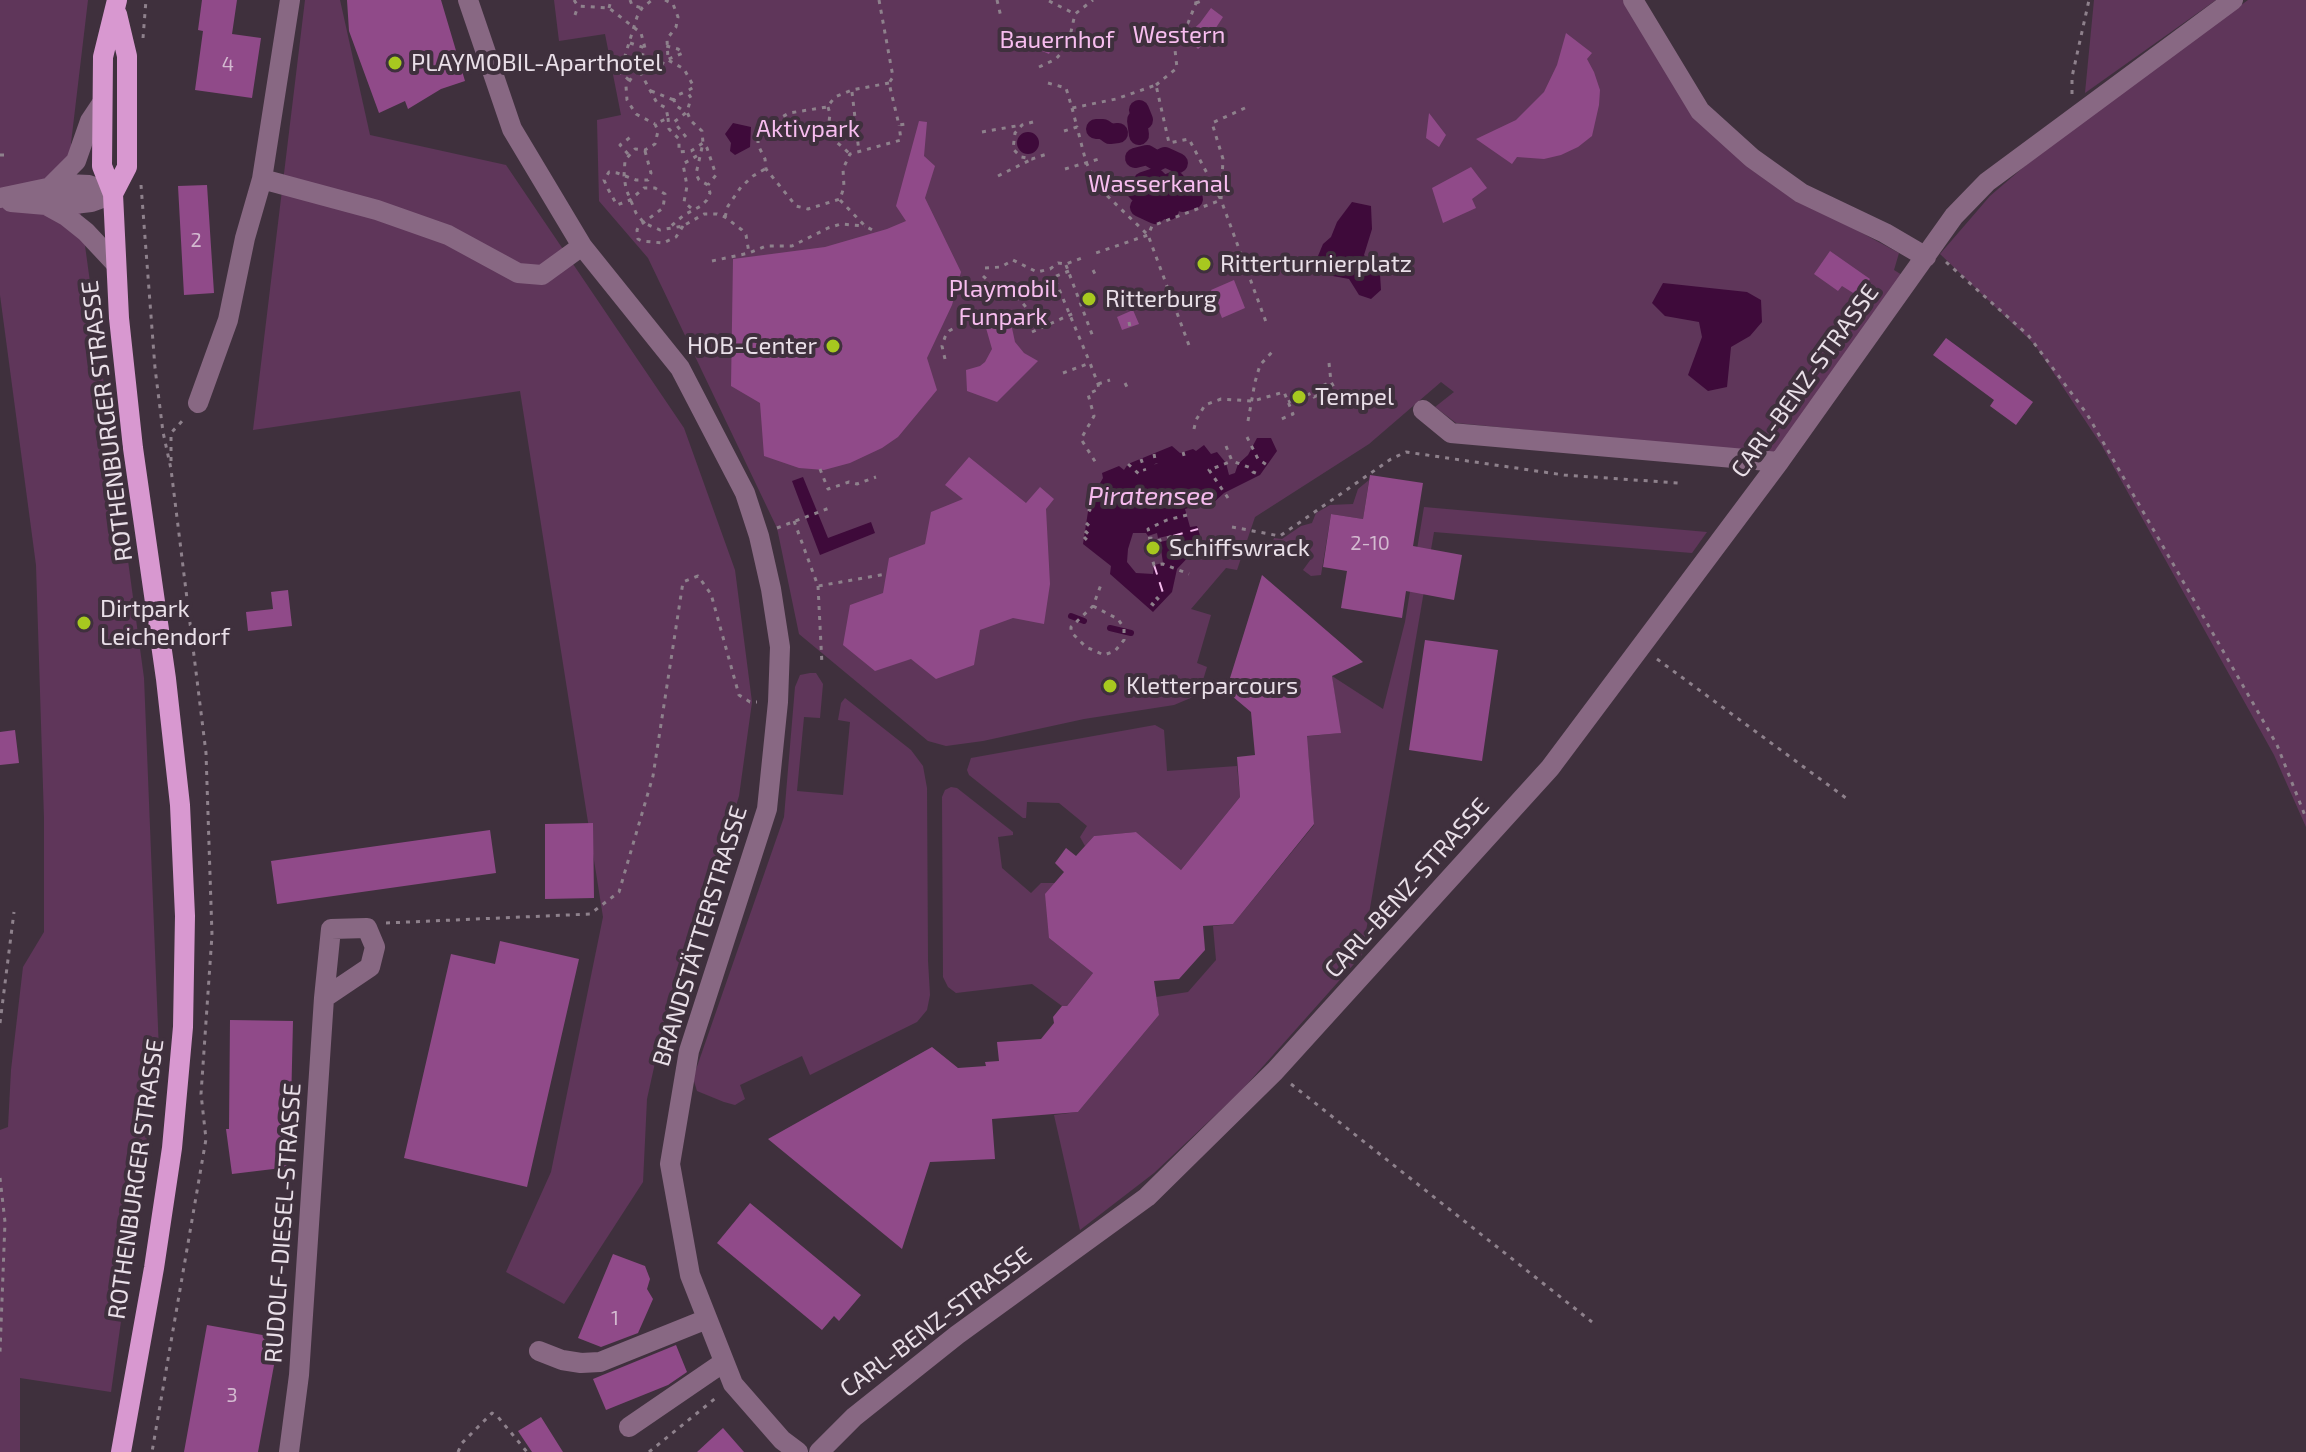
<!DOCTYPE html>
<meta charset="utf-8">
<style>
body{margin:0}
canvas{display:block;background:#3f303d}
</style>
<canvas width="2306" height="1452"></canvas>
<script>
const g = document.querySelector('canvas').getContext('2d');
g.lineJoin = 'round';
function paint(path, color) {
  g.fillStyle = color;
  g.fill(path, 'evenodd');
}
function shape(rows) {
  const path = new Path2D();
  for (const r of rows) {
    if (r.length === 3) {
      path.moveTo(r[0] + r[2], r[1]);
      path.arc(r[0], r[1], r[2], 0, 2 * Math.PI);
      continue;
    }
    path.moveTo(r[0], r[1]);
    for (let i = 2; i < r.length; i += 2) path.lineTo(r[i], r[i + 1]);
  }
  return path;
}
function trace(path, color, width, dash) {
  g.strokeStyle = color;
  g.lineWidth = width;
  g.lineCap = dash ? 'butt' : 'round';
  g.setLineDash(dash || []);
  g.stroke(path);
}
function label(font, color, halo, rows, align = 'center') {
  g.font = font + ' "Exo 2",sans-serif';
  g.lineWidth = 8;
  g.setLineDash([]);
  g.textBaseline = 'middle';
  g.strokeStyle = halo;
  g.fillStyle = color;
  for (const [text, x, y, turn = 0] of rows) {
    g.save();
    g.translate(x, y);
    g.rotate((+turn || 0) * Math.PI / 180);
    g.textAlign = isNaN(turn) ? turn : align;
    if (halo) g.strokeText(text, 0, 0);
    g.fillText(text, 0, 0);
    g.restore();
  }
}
paint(shape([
 [0,0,88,0,71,143,144,678,159,1052,111,1392,20,1378,20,1452,0,1452,0,1130,8,1127,11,1070,23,967,44,932,44,818,36,565,0,295],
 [305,0,340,0,370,135,506,165,684,428,735,570,752,702,739,796,709,892,668,1004,647,1099,643,1182,564,1304,506,1272,551,1172,603,917,520,391,253,430],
 [554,0,1623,0,1686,97,1838,220,1899,253,1894,270,1902,275,1777,454,1456,423,1435,407,1454,392,1441,382,1369,444,1255,517,1237,570,1226,568,1191,609,1211,615,1197,663,1207,667,1203,680,1193,697,1174,705,1084,719,983,741,946,746,928,741,799,634,777,528,648,258,599,201,597,120,621,115,605,34,559,41],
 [2094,0,2216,0,2085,93],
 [2248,0,2306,0,2306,827,2274,755,2102,446,2035,345,1940,254,1990,196,2033,159],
 [1369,480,1363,519,1331,514,1321,575,1311,576,1303,570,1311,559,1294,545,1285,556,1272,544,1274,538,1282,539,1301,526,1312,523,1316,513,1330,505,1353,504,1358,489],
 [1424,507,1707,532,1692,553,1434,532,1362,955,1241,1091,1154,1173,1080,1230,1054,1115,1078,1112,1159,1015,1156,997,1188,992,1216,960,1213,926,1233,924,1314,825,1308,751,1300,737,1340,733,1332,676,1383,709,1405,622],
 [810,673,816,673,823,684,820,718,804,717,797,791,843,795,850,722,838,720,841,703,845,698,911,750,923,766,927,788,928,961,930,995,927,1010,917,1022,810,1075,802,1056,740,1085,745,1099,735,1105,724,1102,697,1091,693,1078,784,817,795,687,800,675],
 [1155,725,1164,730,1167,771,1237,766,1240,797,1181,870,1136,832,1094,836,1085,846,1080,837,1087,826,1059,803,1027,802,1026,818,1023,818,969,775,967,770,971,758],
 [951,787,957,788,1013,832,1013,835,998,837,1002,868,1031,893,1041,883,1056,883,1049,938,1093,973,1067,1006,1062,1006,1032,984,956,993,948,987,943,977,942,797,945,790]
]), '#5f365a');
paint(shape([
 [733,123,751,127,750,147,735,155,730,151,731,143,725,134],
 [1028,143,11],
 [1352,202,1371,206,1372,229,1364,255,1380,274,1381,290,1371,299,1359,295,1349,279,1333,276,1318,256,1323,244,1331,237,1337,222],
 [1663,283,1747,292,1761,300,1762,322,1750,336,1731,347,1727,387,1708,391,1688,375,1702,337,1699,322,1665,316,1652,303],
 [1257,438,1271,438,1277,451,1260,475,1224,493,1211,505,1202,504,1185,509,1190,527,1197,526,1204,548,1193,552,1177,569,1172,592,1153,612,1110,574,1111,566,1083,544,1089,505,1093,504,1096,498,1099,485,1103,478,1102,473,1119,466,1124,470,1128,464,1172,446,1180,453,1193,449,1196,451,1204,445,1211,454,1217,452,1226,463,1229,475,1235,473,1238,464,1248,455],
 [1133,533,1146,533,1148,536,1157,533,1158,538,1172,535,1173,539,1160,542,1163,563,1154,565,1153,574,1136,573,1127,562,1128,549],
 [803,477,828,538,871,522,875,533,820,555,792,481]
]), '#3e0a3a');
trace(shape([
 [1071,616,1084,621],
 [1110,628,1131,633]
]), '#3e0a3a', 6);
trace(shape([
 [1096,129,1103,129,1110,134,1118,133],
 [1139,135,1137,120,1143,120,1139,110],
 [1135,158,1147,155,1157,161,1165,157,1178,163],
 [1143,182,1155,178,1163,186,1175,181,1179,187,1194,188],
 [1136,190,1144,198,1155,192,1162,199,1173,197,1183,202,1193,199],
 [1140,207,1155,214,1162,208,1169,210]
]), '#3e0a3a', 20);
trace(shape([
 [1173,536,1198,529],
 [1154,565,1165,599]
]), '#f5baed', 2, [10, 8]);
paint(shape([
 [202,0,237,0,232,34,261,38,252,98,195,90,203,31,198,30],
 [347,0,441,0,465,81,441,89,408,109,405,101,379,113,349,31],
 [1211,8,1223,17,1208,40,1198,49,1186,36,1200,23],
 [1566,33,1592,53,1587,59,1594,72,1600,90,1599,105,1592,136,1578,147,1561,155,1544,159,1517,157,1512,164,1476,139,1516,120,1544,92,1557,65],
 [1041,35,1055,41,1049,54,1035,48],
 [1429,113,1446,135,1439,147,1426,138],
 [919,121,927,122,924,156,935,166,925,198,961,272,952,305,927,358,937,390,898,437,882,448,850,463,824,470,799,468,764,456,760,403,731,386,733,259,825,247,887,229,906,221,896,206],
 [1471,167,1487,188,1472,199,1476,208,1443,223,1432,188],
 [207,185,214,293,184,295,178,186],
 [1830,251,1870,279,1858,296,1842,286,1838,291,1814,274],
 [1234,280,1245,308,1222,318,1211,290],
 [1133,310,1139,324,1122,330,1117,317],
 [1016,312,1012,328,1015,342,1024,353,1038,361,997,402,967,391,966,370,980,366,985,362,992,349,986,328,999,315],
 [1946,338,2033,402,2016,425,1990,406,1994,400,1933,355],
 [969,457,1026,503,1040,487,1054,499,1046,509,1050,584,1044,624,1013,618,980,630,974,665,936,679,911,659,875,671,843,645,850,605,883,593,889,558,925,544,931,512,963,499,945,485],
 [1370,475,1423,483,1413,546,1462,555,1454,600,1406,591,1402,618,1341,608,1347,571,1323,567,1331,514,1363,519],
 [1262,575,1363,662,1332,676,1341,733,1307,736,1314,824,1233,924,1203,926,1205,950,1179,979,1154,981,1159,1015,1078,1112,992,1119,995,1159,930,1162,902,1249,768,1139,932,1047,958,1068,986,1066,985,1062,999,1061,997,1042,1041,1039,1054,1023,1053,1017,1062,1006,1067,1006,1093,973,1049,938,1045,894,1064,872,1055,863,1066,848,1076,856,1094,836,1136,832,1181,870,1240,797,1237,757,1255,755,1251,712,1226,691],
 [288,590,292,626,248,631,246,612,273,609,271,592],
 [1425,640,1498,650,1482,761,1409,750],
 [15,730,19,763,0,765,0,732],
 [593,823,594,898,545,899,545,824],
 [490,830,496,873,277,904,271,861],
 [500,941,579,959,527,1187,404,1158,451,954,495,964],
 [230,1020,293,1021,291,1106,282,1106,290,1167,232,1174,226,1129,229,1129],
 [750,1203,861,1295,839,1321,834,1316,822,1330,717,1243],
 [613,1254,645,1266,650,1279,647,1289,653,1299,638,1333,601,1347,578,1338],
 [207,1325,279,1338,258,1452,184,1452],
 [676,1345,687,1372,668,1385,606,1410,593,1379],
 [541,1417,563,1452,532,1452,518,1431],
 [723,1428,744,1452,697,1452]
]), '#904a89');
trace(shape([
 [574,0,578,6,609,8,641,33,645,48,638,68,657,103,666,108,668,118,655,124,658,131,655,144,645,150,635,149,625,160,624,176,626,189,636,213,644,223,660,230,683,226,704,214,717,214,725,217,742,230,746,235,749,253],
 [630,0,632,5,642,8],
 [665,0,673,4,678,17,676,27,667,39,668,60,684,69,694,87,687,91,691,98,687,112,691,121,702,131,703,143,696,174,699,180,708,185,710,193,707,200,701,206,684,215,670,227],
 [879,0,893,77,889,83,899,125,907,124],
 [997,0,1001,17],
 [1049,1,1075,14],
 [1196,3,1204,0],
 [609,8,611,0],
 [575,15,578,6],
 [143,38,146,0],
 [630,43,645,48],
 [652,61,651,67,659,70,664,61,683,53,678,49,666,46],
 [1039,67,1056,59,1068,45,1075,14,1093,0],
 [637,70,626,86,627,100,636,114,655,124],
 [629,80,617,70,624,59,637,17,642,8,652,0],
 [889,83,852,90,835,97,827,107,789,113,763,128,758,135,758,145,765,159,766,169,796,206,808,209,840,199,844,187,843,169,850,154,901,140,899,125],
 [1048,83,1066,88,1072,108,1116,99,1156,85,1169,143,1189,139,1221,200,1152,226,1148,235,1093,254],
 [1156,85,1177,68,1173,32,1188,23,1196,3,1195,0],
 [651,91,674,100],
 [852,92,859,152],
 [2072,94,2072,77,2089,0],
 [828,107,830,114,828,130,832,138,850,154],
 [1072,108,1077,127],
 [1245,108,1212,123,1223,159,1221,200,1266,322],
 [681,109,675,105,674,100,678,95,687,91],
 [668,118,669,129,679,139,679,152,691,151,703,143,707,148,716,175,708,185],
 [1033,122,1022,125,1015,133,1013,149,1021,157,1032,159,1047,154],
 [1064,131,1077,127,1086,162,1099,188,1148,235,1190,348],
 [982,132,1022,125],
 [686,137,674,122,687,112],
 [645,151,651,173,648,180,636,180,617,173,609,172,604,180,608,189,617,205,630,200,644,188,655,188,665,194,663,208,639,226,637,230,638,239,642,241,663,243,676,237,683,226],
 [628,154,620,145,632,136],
 [0,155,4,155,0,156],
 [1065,169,1099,159],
 [998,176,1032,159],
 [141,185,155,368,163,432,171,469,206,753,212,935,201,1094,206,1139,152,1452],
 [840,200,865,226,876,232],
 [691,208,684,202,687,186,683,164,700,154],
 [725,217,728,206,741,187,753,176,765,169],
 [712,261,749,253,766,246,792,246,828,228,841,224,865,226],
 [1946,262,2028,335,2087,414,2277,745,2306,818],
 [1066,265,1093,337],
 [985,268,1001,267,1013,260,1037,272,1050,269,1058,263,1066,264,1082,258],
 [1093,270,1095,274],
 [1069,271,1054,277,1090,363],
 [983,276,996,288,1010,292,1020,300,1030,312,1038,329],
 [1129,322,1130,327],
 [1032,332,1074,313],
 [945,359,942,346,945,337,949,331,961,324],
 [1329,363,1331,382,1336,391,1347,398],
 [1063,373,1090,363,1098,384,1099,389,1088,394,1094,416,1081,439,1096,463],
 [1125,383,1129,391],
 [1098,384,1110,380],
 [1288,402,1312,393,1314,397,1323,393,1320,387,1331,382],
 [1248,421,1255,382,1260,365,1273,351],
 [1194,429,1196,420,1205,405,1221,399,1253,401,1284,392,1293,414,1279,420],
 [1247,437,1258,459,1270,467],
 [1226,446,1232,461,1251,468,1253,472,1260,475],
 [1183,452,1185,459],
 [1154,454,1156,464],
 [1141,459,1145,471],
 [171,461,171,433,185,418],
 [1128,464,1140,475],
 [820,469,828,489,849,482,857,484,876,477],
 [1228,498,1209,470,1232,461],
 [1190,503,1191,507],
 [1088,509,1091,511],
 [1187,515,1167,520,1148,529,1151,538,1146,539,1154,565,1163,564,1189,574],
 [794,521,818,586,886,574],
 [1086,523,1093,529],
 [1232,527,1280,536,1391,459,1406,452,1564,475,1678,483],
 [777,528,832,507],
 [1085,531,1091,536],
 [1084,537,1090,543],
 [1148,544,1173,536],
 [818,586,822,665],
 [1156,597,1162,603],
 [1151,603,1157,608],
 [1093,606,1118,619,1124,628,1124,640,1115,651,1104,655,1086,647,1071,632,1071,627,1093,606,1102,582],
 [1657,659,1850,801],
 [386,923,590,914,619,892,653,776,683,582,698,576,711,594,739,695,750,702,757,702],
 [0,1023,14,912],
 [1291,1084,1592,1322],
 [0,1178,5,1222,0,1352],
 [458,1452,462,1443,492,1413,498,1417,527,1452],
 [649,1452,717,1397]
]), '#8e818c', 3, [4, 6]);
trace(shape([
 [468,0,512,129,582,246,680,368,745,493,759,536,771,589,780,647,778,702,767,809,689,1051,670,1164,690,1275,733,1384,782,1440,798,1452],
 [1633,0,1700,111,1752,158,1801,193,1885,233,1926,257],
 [262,179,290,0],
 [51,186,76,161,90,121,102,103],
 [0,198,66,184,89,185,113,194],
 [11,202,46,205,74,204,91,202,113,194],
 [46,205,66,216,86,232,115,263],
 [198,403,228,320,245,238,262,179,377,210,448,235,518,273,542,275,582,246],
 [1423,410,1451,433,1779,462],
 [539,1351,562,1360,581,1363,600,1362,707,1319],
 [629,1427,724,1362],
 [289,1452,299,1375,324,998,331,929,367,928,375,947,370,967,324,998],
 [819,1452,854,1417,957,1335,1147,1197,1275,1071,1550,768,1779,462,1954,216,1987,182,2233,0]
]), '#886883', 20);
trace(shape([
 [117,0,103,57,102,166,113,194,119,318,133,448,166,679,180,805,185,916,183,1027,172,1148,154,1268,121,1452],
 [113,194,127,167,127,56,117,14]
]), '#d898d0', 20);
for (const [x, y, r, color] of [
 [395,63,8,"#a7c81f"],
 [1204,264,8,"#a7c81f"],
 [1089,299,8,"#a7c81f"],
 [833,346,8,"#a7c81f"],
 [1299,397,8,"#a7c81f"],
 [1153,548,8,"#a7c81f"],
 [84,623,8,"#a7c81f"],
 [1110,686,8,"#a7c81f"]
]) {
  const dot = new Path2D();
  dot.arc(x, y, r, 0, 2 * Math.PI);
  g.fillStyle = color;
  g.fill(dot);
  trace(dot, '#3f303d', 3);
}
label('20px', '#d3bad0', null, [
 ["4",228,64],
 ["2",196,240],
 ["2-10",1370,543],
 ["1",615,1318],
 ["3",232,1395]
]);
label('24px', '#f7bdef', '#3f303d', [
 ["Western",1179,35],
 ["Bauernhof",1057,40],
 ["Aktivpark",808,129],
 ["Wasserkanal",1159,184],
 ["Playmobil",1003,289],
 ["Funpark",1003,317]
]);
label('24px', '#e9dfe8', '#3f303d', [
 ["PLAYMOBIL-Aparthotel",411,63],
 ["Ritterturnierplatz",1220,264],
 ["Ritterburg",1105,299],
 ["HOB-Center",817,346,"right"],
 ["Tempel",1315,397],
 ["Schiffswrack",1169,548],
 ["Dirtpark",100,609],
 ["Leichendorf",100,637],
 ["Kletterparcours",1126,686]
], 'left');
label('24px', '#e9dfe8', '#3f303d', [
 ["CARL-BENZ-STRASSE",1805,381,-54],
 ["ROTHENBURGER STRASSE",107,421,-97],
 ["CARL-BENZ-STRASSE",1407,888,-48],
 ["BRANDSTÄTTERSTRASSE",700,936,-73],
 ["ROTHENBURGER STRASSE",136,1179,-82],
 ["RUDOLF-DIESEL-STRASSE",283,1223,-86],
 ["CARL-BENZ-STRASSE",936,1322,-37]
]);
label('italic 26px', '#f5baed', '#3f303d', [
 ["Piratensee",1151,496]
]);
</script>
